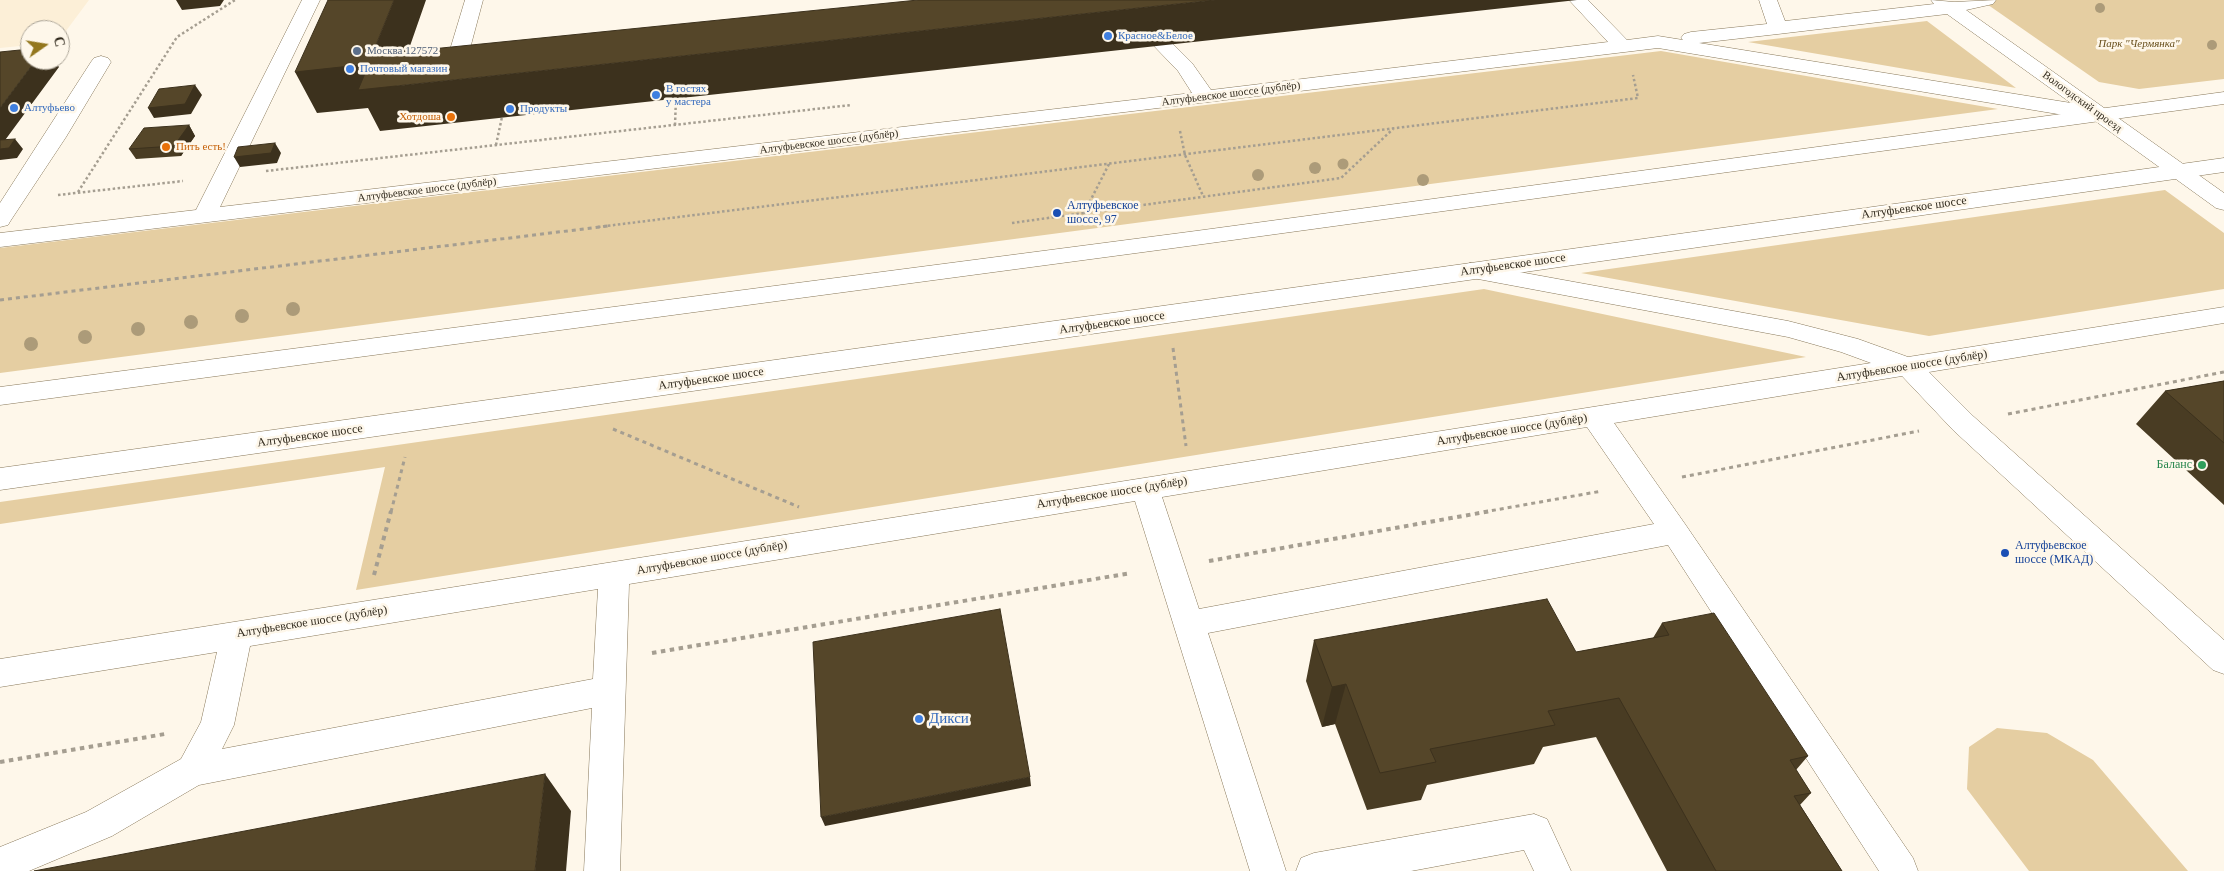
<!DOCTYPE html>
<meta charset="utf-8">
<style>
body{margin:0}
#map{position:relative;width:2224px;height:871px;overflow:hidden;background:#fef7ea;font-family:Georgia,serif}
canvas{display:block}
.north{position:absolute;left:20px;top:20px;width:50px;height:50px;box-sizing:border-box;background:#fef7ea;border:1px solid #aca598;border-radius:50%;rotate:77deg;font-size:14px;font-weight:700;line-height:20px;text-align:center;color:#322b1e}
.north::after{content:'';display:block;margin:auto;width:18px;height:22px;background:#93771e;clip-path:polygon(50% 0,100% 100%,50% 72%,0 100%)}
</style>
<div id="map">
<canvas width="2224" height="871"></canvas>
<div class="north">С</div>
</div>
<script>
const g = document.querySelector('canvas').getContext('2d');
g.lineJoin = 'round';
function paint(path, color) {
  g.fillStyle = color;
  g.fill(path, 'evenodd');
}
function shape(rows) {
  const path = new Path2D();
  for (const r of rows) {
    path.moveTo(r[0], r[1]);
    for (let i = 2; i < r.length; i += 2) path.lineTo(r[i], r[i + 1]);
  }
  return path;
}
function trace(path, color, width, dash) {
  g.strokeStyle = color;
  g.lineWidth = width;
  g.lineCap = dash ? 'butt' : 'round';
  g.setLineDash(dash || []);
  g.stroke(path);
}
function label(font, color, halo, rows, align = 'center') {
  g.font = font + ' Georgia,serif';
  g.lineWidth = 5;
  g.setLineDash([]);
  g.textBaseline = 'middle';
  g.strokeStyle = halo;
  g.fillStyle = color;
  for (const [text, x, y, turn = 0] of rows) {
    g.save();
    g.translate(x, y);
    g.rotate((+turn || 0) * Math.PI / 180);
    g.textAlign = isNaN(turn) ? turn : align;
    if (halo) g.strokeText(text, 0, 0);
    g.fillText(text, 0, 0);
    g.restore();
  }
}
paint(shape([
 [0,0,89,0,60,39,60,30,30,30,30,45,0,48]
]), '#fcefd7');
paint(shape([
 [1981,0,2224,0,2224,79,2139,89,2099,82],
 [1927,21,2016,88,1748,42],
 [1661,51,1998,109,0,373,0,248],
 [2165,190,2224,233,2224,289,1929,336,1581,273],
 [1484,289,1806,357,356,590,385,467,0,524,0,502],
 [1997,728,2047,733,2093,760,2188,871,2029,871,1967,789,1969,747]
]), '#e5cea2');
const minor = shape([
 [302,0,320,0,220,207,1192,93,1178,71,1153,45,1156,41,1163,39,1170,41,1192,63,1211,90,1608,42,1569,0,1588,0,1627,40,1658,36,1683,40,1681,38,1684,34,1691,32,1767,24,1759,0,1777,0,1785,21,1934,4,1931,0,1954,2,1996,0,1993,4,1966,10,2224,193,2224,210,2216,208,2094,120,1658,48,0,247,0,233,196,210,302,0],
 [1947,14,2071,103,1699,43,1778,34,1947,14],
 [465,0,483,0,468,56,483,57,486,61,483,65,456,69,449,67,446,63,465,0],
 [101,56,108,58,111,62,66,137,11,220,8,225,0,227,0,203,91,62,94,58,101,56],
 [1470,263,1788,321,1858,339,1908,357,2224,307,2224,323,1929,372,1973,416,2224,640,2224,674,2213,670,1953,430,1902,376,1614,423,1685,524,1913,858,1918,871,1879,871,1668,545,1208,633,1286,871,1250,871,1135,501,629,584,620,871,584,871,592,708,199,785,112,836,29,871,0,871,0,847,86,812,181,759,201,722,217,652,0,687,0,659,1871,363,1841,352,1788,337,1462,276,1458,271,1462,266,1470,263],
 [1587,427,1654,524,1199,609,1162,497,1587,427],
 [598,589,593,679,222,749,234,725,250,646,598,589],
 [1534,814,1547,819,1571,871,1534,871,1524,850,1411,871,1296,871,1301,858,1314,853,1534,814]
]);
const major = shape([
 [2224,92,2224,104,1196,245,0,405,0,387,1196,231,2224,92],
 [2224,158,2224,172,0,490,0,468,2224,158]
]);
trace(minor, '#88785a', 1);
trace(major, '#88785a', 1);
trace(shape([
 [675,125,676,98],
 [1180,131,1185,155,1203,196],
 [496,145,502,117],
 [266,171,851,105],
 [78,192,177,37,235,0],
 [58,195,183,181],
 [1084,213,1341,178,1393,129],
 [1012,223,1084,213,1109,164],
 [598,227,1638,98,1633,75]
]), '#a59e91', 2.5, [2.5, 2.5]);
trace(shape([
 [0,300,608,226],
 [1173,348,1186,446],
 [2008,414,2224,372],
 [613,429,799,507],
 [1682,477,1919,431],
 [391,512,405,457],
 [1484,512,1602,491]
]), '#a59e91', 3, [4, 4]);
trace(shape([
 [1209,561,1491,511],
 [374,575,391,511],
 [652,653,1131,573],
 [0,762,165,734]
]), '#a59e91', 4, [4.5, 4.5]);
paint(minor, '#fff');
paint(major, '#fff');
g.fillStyle = '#ac9b79';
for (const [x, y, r] of [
 [2100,8,5],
 [2212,45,5],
 [1343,164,5.5],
 [1315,168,6],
 [1258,175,6],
 [1423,180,6],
 [293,309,7],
 [242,316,7],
 [191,322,7],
 [138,329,7],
 [85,337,7],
 [31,344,7]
]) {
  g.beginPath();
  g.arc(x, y, r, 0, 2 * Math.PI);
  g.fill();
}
paint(shape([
 [189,125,195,136,181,156,136,159,129,149],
 [2224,381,2224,505,2136,424,2165,391],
 [1662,623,1808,756,1796,770,1811,793,1800,805,1842,871,1667,871,1596,737,1543,747,1534,764,1427,785,1421,800,1367,810,1335,724,1322,727,1306,681,1314,640,1576,652,1653,638]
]), '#493c23');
paint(shape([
 [176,0,224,0,220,6,182,10],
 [394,0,426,0,396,86,1215,0,1577,0,380,131,368,108,317,113,295,72,372,55],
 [36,60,54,60,59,67,0,147,0,108],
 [195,85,202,95,191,114,154,118,148,108],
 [189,125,195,136,181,156,174,146],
 [15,139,23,149,17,158,0,160,0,149],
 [275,143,281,153,277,163,240,167,234,157],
 [1346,684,1335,724,1322,727,1332,687],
 [545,774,571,811,566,871,535,871],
 [1030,777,1031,786,825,826,821,817]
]), '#3c311d');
const building = shape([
 [328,0,394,0,372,55,918,0,1215,0,358,90,369,64,295,72,328,0],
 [30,49,30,60,36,60,0,108,0,52,30,49],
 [195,85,185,104,148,108,159,89,195,85],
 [189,125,174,146,129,149,144,128,189,125],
 [15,139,9,148,0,149,0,140,15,139],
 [275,143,271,153,234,157,238,147,275,143],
 [2224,381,2224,443,2165,391,2224,381],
 [1547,599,1576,652,1669,635,1662,623,1714,613,1808,756,1790,760,1811,793,1794,796,1842,871,1716,871,1619,698,1548,711,1555,725,1430,749,1436,762,1380,773,1346,684,1332,687,1314,640,1547,599],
 [1000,609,1030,777,821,817,813,642,1000,609],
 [545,774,535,871,34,871,545,774]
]);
paint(building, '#554629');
trace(building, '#3c311d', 1);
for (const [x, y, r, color] of [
 [1108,36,5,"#3f7fe0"],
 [357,51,5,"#5c6f8a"],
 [350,69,5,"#3f7fe0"],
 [656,95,5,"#3f7fe0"],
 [14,108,5,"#3f7fe0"],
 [510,109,5,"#3f7fe0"],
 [451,117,5,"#e8710a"],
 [166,147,5,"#e8710a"],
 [1057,213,5,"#1a4fb4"],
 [2202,465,5,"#2e9e5b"],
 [2005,553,5,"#1a4fb4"],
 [919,719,5,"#3f7fe0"]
]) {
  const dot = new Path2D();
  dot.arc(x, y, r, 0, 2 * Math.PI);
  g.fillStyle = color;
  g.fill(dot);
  trace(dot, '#fef7ea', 2);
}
label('11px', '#366cbe', '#fef7ea', [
 ["Красное&Белое",1118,36],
 ["Почтовый магазин",360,69],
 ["В гостях",666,89],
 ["у мастера",666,102],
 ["Алтуфьево",24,108],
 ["Продукты",520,109]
], 'left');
label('italic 11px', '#684f1c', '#fef7ea', [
 ["Парк \"Чермянка\"",2139,44]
]);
label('11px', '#4e5e75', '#fef7ea', [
 ["Москва 127572",367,51]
], 'left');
label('11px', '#322b1e', '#fef7ea', [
 ["Алтуфьевское шоссе (дублёр)",1231,94,-7],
 ["Вологодский проезд",2082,102,36],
 ["Алтуфьевское шоссе (дублёр)",829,142,-7],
 ["Алтуфьевское шоссе (дублёр)",427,190,-7]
]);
label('11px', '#c56008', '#fef7ea', [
 ["Хотдоша",441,117],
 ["Пить есть!",176,147,"left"]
], 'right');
label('12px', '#164399', '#fef7ea', [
 ["Алтуфьевское",1067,206],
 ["шоссе, 97",1067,220],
 ["Алтуфьевское",2015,546],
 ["шоссе (МКАД)",2015,560]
], 'left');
label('12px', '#322b1e', '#fef7ea', [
 ["Алтуфьевское шоссе",1914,208,-8],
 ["Алтуфьевское шоссе",1513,265,-8],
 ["Алтуфьевское шоссе",1112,323,-8],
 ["Алтуфьевское шоссе (дублёр)",1912,366,-9],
 ["Алтуфьевское шоссе",711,379,-8],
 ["Алтуфьевское шоссе (дублёр)",1512,430,-9],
 ["Алтуфьевское шоссе",310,436,-8],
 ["Алтуфьевское шоссе (дублёр)",1112,493,-9],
 ["Алтуфьевское шоссе (дублёр)",712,558,-10],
 ["Алтуфьевское шоссе (дублёр)",312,622,-9]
]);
label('12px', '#27864d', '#fef7ea', [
 ["Баланс",2192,465]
], 'right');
label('15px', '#366cbe', '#fef7ea', [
 ["Дикси",929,719]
], 'left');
</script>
